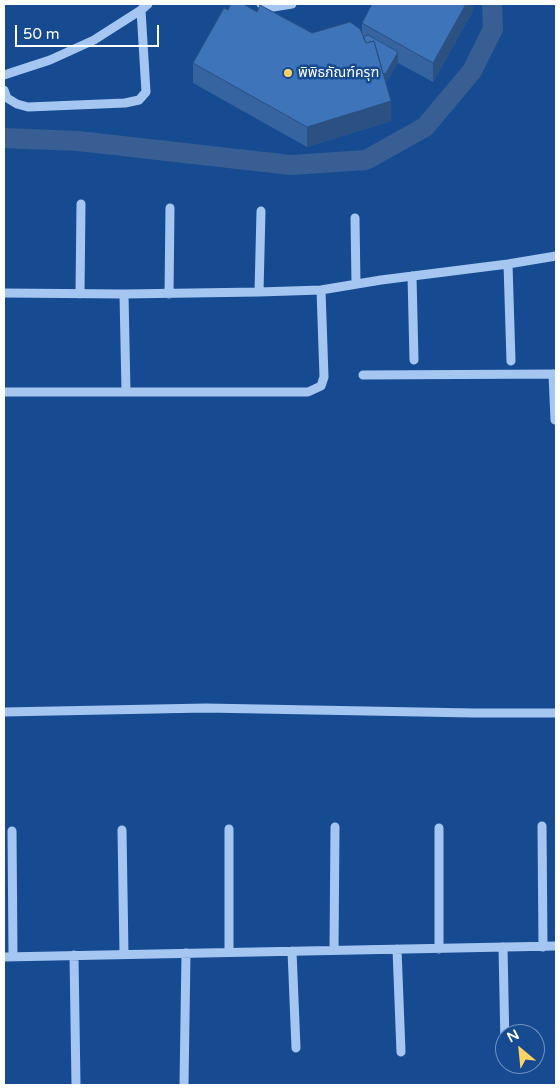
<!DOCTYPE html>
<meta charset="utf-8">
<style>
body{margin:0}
#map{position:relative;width:560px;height:1089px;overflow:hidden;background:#164b92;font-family:"Varela Round",sans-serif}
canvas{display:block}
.frame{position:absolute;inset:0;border:5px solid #fff;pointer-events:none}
.north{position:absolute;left:495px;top:1024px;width:50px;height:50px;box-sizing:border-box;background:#164b92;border:1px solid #7393be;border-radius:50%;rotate:332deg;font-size:14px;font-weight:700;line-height:20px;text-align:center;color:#fff}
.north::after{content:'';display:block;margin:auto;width:18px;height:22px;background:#ffd464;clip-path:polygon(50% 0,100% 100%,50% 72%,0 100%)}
.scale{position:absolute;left:15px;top:25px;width:144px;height:22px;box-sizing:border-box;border:2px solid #fff;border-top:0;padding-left:6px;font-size:15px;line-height:18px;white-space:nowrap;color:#fff;-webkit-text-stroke:4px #164b92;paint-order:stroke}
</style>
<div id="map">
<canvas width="560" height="1089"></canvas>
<div class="frame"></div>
<div class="north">N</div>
<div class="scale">50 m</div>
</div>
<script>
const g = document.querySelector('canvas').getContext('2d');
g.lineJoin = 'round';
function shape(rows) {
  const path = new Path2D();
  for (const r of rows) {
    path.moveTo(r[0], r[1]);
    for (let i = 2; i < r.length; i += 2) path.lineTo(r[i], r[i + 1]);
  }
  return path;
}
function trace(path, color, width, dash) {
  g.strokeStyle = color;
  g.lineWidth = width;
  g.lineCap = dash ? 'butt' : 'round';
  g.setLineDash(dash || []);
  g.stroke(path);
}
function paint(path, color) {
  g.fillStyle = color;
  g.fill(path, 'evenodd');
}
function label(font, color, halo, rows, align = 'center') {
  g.font = font + ' "Varela Round","Noto Sans Thai",sans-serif';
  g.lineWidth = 5;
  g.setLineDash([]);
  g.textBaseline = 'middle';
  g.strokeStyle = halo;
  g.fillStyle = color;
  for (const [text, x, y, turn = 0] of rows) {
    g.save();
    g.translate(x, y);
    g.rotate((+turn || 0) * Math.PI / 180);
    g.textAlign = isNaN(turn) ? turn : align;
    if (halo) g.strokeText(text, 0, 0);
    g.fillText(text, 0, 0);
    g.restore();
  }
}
trace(shape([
 [4,138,78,141,291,165,366,160,425,127,472,71,493,29,492,4]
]), '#385e93', 20);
trace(shape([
 [261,4,266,6,273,7,292,4],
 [4,75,50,60,94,40,141,10,148,4],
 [4,90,7,98,17,104,28,107,125,103,139,100,146,92,141,10],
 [355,218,356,284],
 [508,264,511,361],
 [412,276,414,360],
 [259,292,261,211],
 [4,293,124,294,259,292,321,290,381,280,508,264,556,256],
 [80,294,81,204],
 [124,294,126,392],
 [169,294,170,208],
 [553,374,555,420],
 [363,375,556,374],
 [4,392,308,392,321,386,324,377,321,290],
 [4,712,206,708,473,713,556,713],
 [542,826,543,947],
 [439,828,439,949],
 [229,829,229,952],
 [122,830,124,954],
 [12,831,13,956],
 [503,947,505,1046],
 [397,949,401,1052],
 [334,950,335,827],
 [292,951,296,1048],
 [74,955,76,1085],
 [4,957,556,946],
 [184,1085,186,953]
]), '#a4c6f1', 9);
paint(shape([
 [473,4,473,11,433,82,398,63,386,83,391,121,307,147,193,83,193,63,228,10,257,12,312,33,362,33,362,23]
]), '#3564a0');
paint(shape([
 [466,4,473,4,473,11,433,82,433,63],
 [398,52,398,63,386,83,381,75],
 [391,101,391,121,307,147,307,127]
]), '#2b5182');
const building = shape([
 [231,4,243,4,257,12,260,5,312,33,350,22,360,29,366,43,374,41,391,101,307,127,193,63,224,8,228,10,231,4],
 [372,4,466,4,433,63,362,23,372,4],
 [368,35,398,52,386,73,383,74,374,41,366,43,363,37,368,35]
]);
paint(building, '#3e74ba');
trace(building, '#2b5182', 1);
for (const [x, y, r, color] of [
 [288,73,5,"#ffd464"]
]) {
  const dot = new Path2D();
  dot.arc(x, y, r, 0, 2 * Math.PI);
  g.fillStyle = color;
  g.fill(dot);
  trace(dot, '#164b92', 2);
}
label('14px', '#fff', '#164b92', [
 ["พิพิธภัณฑ์ครุฑ",298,73]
], 'left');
</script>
